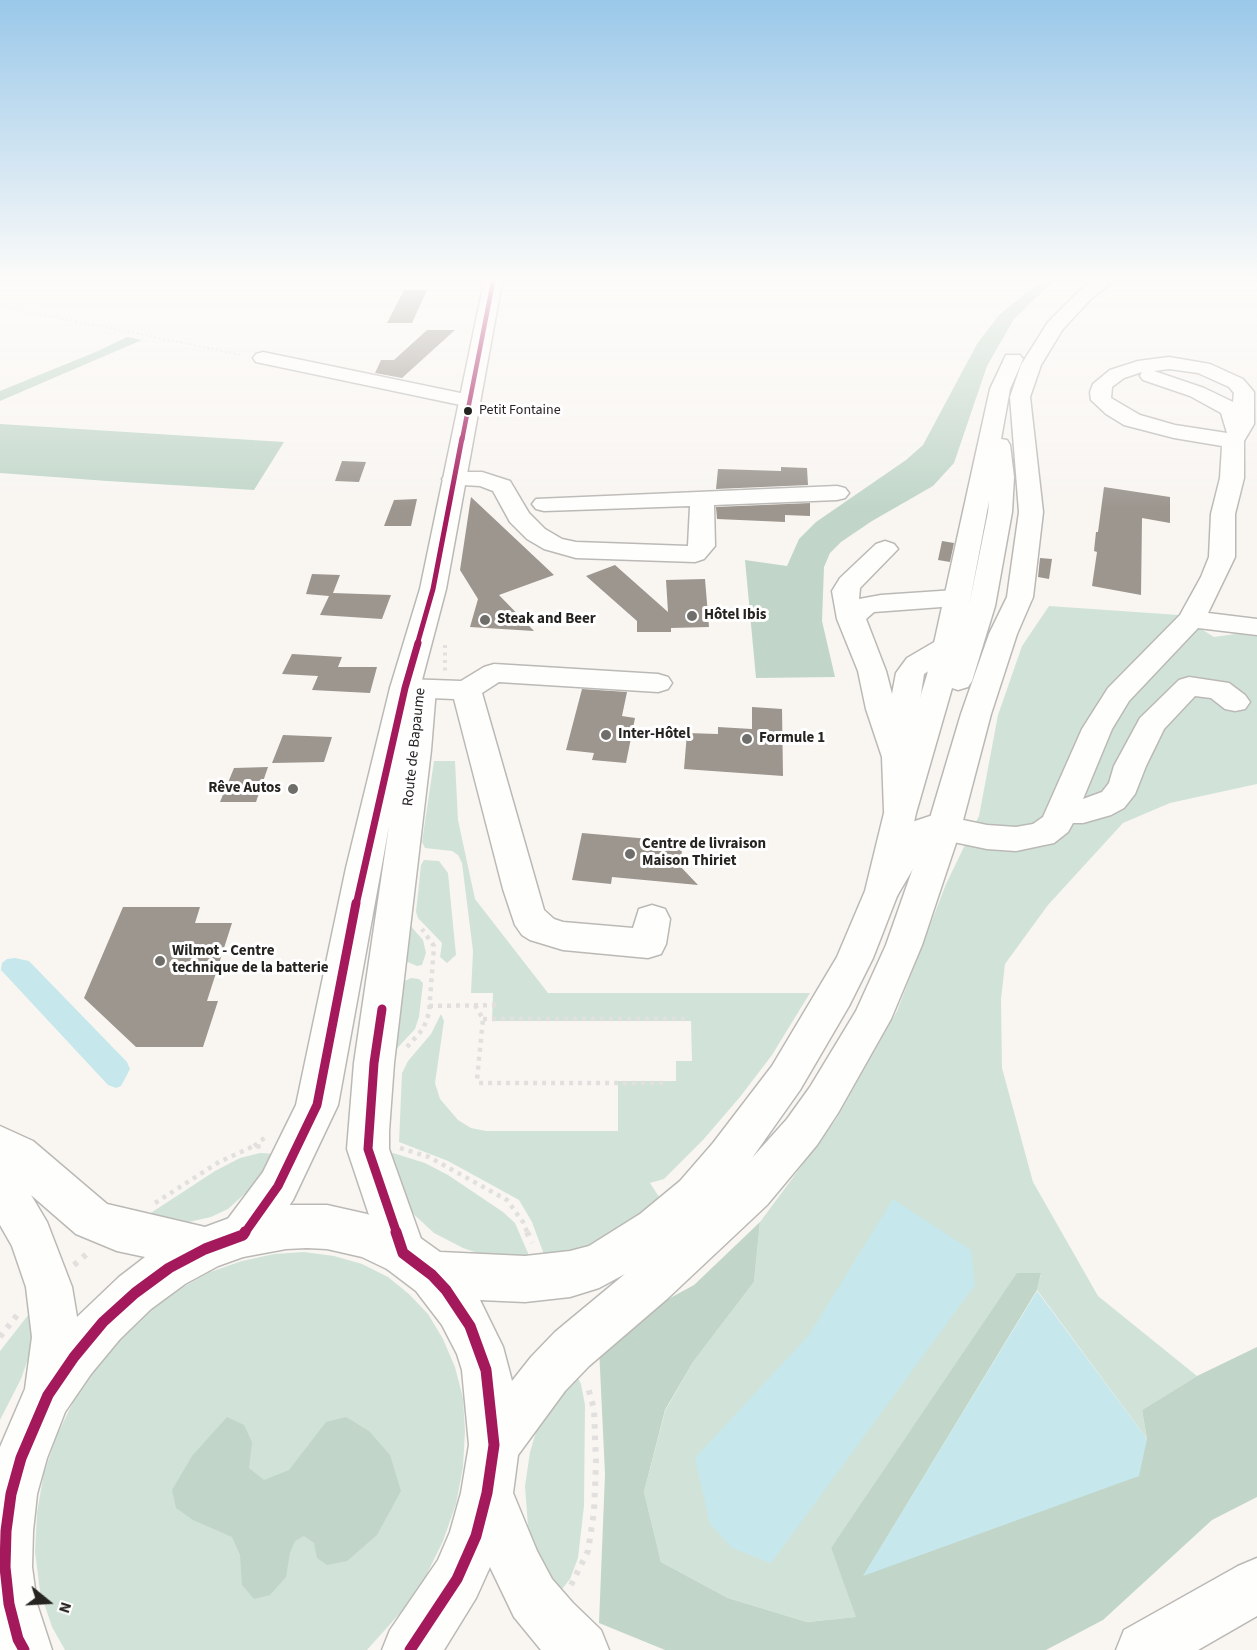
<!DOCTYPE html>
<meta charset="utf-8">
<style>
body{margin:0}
#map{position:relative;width:1257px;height:1650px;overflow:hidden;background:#f9f6f2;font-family:"Source Sans 3",sans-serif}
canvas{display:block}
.north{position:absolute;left:18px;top:1572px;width:60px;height:60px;-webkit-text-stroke:4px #fff;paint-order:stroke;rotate:108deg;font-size:16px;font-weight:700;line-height:24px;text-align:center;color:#262421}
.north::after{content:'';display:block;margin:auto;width:21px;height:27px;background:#262421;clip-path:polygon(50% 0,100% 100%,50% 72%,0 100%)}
</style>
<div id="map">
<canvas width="1257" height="1650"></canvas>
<div class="north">N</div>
</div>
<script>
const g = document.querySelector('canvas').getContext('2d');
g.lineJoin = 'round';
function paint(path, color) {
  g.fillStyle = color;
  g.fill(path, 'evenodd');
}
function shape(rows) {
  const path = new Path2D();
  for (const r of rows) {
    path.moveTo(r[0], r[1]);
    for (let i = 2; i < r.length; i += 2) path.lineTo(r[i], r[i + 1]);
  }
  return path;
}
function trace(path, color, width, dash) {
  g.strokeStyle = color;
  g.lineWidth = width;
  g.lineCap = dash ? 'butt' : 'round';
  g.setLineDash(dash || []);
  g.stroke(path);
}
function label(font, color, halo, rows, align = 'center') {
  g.font = font + ' "Source Sans 3",sans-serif';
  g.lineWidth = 6;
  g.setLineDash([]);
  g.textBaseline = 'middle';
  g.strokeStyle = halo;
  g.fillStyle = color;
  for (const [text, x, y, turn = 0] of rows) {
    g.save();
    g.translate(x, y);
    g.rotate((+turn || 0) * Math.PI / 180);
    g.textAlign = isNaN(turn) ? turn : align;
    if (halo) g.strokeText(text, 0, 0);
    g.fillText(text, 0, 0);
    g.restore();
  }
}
paint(shape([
 [1049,606,1179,615,1214,637,1257,631,1257,784,1170,803,1123,823,1048,905,1005,964,1001,999,1002,1068,1033,1182,1098,1296,1197,1376,1142,1410,1147,1439,1037,1290,1041,1274,831,1548,857,1617,807,1622,728,1598,661,1562,644,1492,665,1411,693,1362,754,1282,760,1222,837,1118,897,1011,946,884,979,816,998,715,1022,646],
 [434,761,455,761,458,820,475,899,548,993,810,993,772,1055,740,1097,703,1140,664,1179,650,1183,661,1200,638,1220,576,1253,546,1260,532,1222,519,1200,448,1161,399,1142,402,1073,408,1061,431,1034,441,1014,444,1021,435,1083,440,1099,458,1120,471,1128,486,1131,618,1131,618,1081,676,1081,676,1061,692,1061,691,1021,492,1021,493,993,471,993,473,951,462,863,458,855,452,851,425,848,422,842],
 [424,860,439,861,448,873,456,955,447,963,440,957,442,943,418,918,416,912,421,865],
 [408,923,423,940,426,953,422,965,417,966,403,960],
 [411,978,419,979,423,983,419,1017,415,1029,390,1056,398,984],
 [260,1153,278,1154,261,1179,228,1209,211,1217,180,1224,140,1220,215,1171,240,1158],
 [393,1153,425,1163,448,1175,503,1212,515,1223,531,1260,489,1257,463,1248,434,1233,409,1210,382,1155],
 [304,1252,334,1256,362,1264,388,1277,409,1294,428,1314,443,1339,455,1367,463,1398,465,1431,463,1467,456,1504,443,1541,425,1578,401,1612,367,1650,65,1650,52,1627,40,1591,35,1552,37,1512,44,1473,57,1435,75,1398,97,1365,122,1336,150,1310,180,1289,210,1272,242,1261,274,1254],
 [32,1310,33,1330,30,1353,21,1379,0,1420,0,1351],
 [572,1366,581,1384,585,1405,584,1506,578,1558,570,1579,559,1593,540,1561,528,1526,525,1486,530,1452,539,1422]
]), '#d1e3d8');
paint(shape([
 [1046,277,1063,277,1044,290,1014,319,987,366,954,463,933,486,872,521,841,542,830,553,824,567,822,621,835,677,756,678,745,560,787,566,799,539,816,522,906,460,923,445,977,344,999,315],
 [127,337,142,340,0,401,0,391,98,351],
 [0,424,284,442,254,490,107,481,0,473],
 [760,1222,754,1282,693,1362,665,1410,644,1492,661,1562,728,1598,807,1622,856,1617,831,1548,1017,1273,1041,1273,1037,1290,864,1575,1147,1439,1142,1410,1197,1376,1257,1347,1257,1497,1212,1520,1103,1620,1046,1650,665,1650,599,1623,605,1474,599,1348,648,1310,694,1285],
 [227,1417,244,1425,252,1442,249,1468,264,1480,289,1470,326,1422,346,1417,369,1431,390,1455,401,1491,377,1535,347,1561,327,1565,317,1558,314,1543,304,1536,295,1541,290,1553,286,1577,270,1595,254,1599,242,1585,240,1555,232,1537,193,1520,176,1508,172,1490,192,1456]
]), '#c1d6c9');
paint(shape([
 [15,958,29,961,127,1062,130,1069,121,1086,116,1088,108,1085,1,970,2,963,7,959],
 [893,1199,971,1250,975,1285,771,1563,732,1548,710,1524,695,1458,809,1335],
 [1037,1291,1147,1439,1139,1476,863,1576]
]), '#c6e7eb');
paint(shape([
 [404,290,427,290,412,323,387,323],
 [427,330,455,330,402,378,375,373,381,360,394,360],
 [342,461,366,462,359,482,335,481],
 [781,467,807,468,808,485,716,489,718,469,781,471],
 [1104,487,1170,497,1170,523,1142,518,1141,595,1092,586,1097,552,1094,551,1096,532,1098,532],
 [471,497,554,575,499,595,534,631,470,627,478,599,460,570],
 [417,499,411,526,384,526,394,500],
 [810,503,810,516,785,515,785,522,717,519,716,507],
 [942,541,954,543,950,562,938,560],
 [1040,558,1052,559,1049,579,1038,577],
 [615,565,668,612,666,580,705,579,709,627,671,628,671,632,637,632,637,621,586,576],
 [312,574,340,575,333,593,391,595,382,619,320,615,329,596,306,594],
 [292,654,342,657,338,667,377,667,370,693,312,690,318,676,282,674],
 [582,689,627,692,622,716,635,718,626,763,592,760,594,753,566,750],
 [752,707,782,709,783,776,684,769,687,733,718,734,718,727,752,729],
 [283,735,332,737,324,762,272,763],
 [268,767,256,802,220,802,234,768],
 [582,833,683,842,680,866,698,885,612,877,611,884,572,880],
 [123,907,200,907,195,923,232,923,207,1001,218,1001,203,1047,136,1047,84,998]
]), '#9c968f');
const minor = shape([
 [263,352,470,395,477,397,480,401,477,405,470,407,256,362,253,358,256,354,263,352],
 [1169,357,1210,364,1243,379,1254,392,1254,424,1244,441,1244,478,1235,514,1235,557,1208,613,1257,619,1257,635,1198,628,1129,701,1112,729,1083,799,1102,792,1109,783,1114,766,1140,718,1179,680,1189,677,1229,683,1245,695,1250,702,1245,709,1235,711,1225,709,1211,698,1195,696,1164,729,1146,766,1135,794,1124,808,1111,815,1083,823,1073,823,1068,832,1054,843,1016,851,987,849,944,840,930,840,897,896,885,900,873,896,868,887,906,824,930,816,944,816,987,825,1016,827,1033,824,1043,817,1082,729,1108,688,1180,615,1201,577,1209,557,1211,514,1220,478,1222,446,1174,438,1124,425,1106,414,1091,400,1090,392,1093,384,1110,370,1138,361,1169,357],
 [1169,369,1198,373,1229,387,1234,393,1233,402,1204,388,1154,371,1169,369],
 [1142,372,1140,376,1143,380,1190,396,1221,413,1227,433,1175,425,1140,415,1111,398,1112,387,1124,378,1142,372],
 [454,472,482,472,510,481,529,513,545,529,562,539,576,542,688,546,690,506,544,511,536,509,532,504,536,499,837,486,845,488,849,493,845,498,837,500,714,505,715,546,704,559,695,562,576,558,544,549,527,539,510,522,493,491,480,486,446,484,442,479,446,474,454,472],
 [885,541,894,544,898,549,860,588,859,599,881,595,955,590,964,592,968,598,964,604,955,606,874,612,866,619,886,671,892,694,896,673,907,658,936,641,946,639,956,641,960,647,956,653,924,674,912,753,916,811,912,819,900,823,888,819,884,811,882,757,866,709,858,671,837,619,832,591,840,578,876,544,885,541],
 [494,664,658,674,668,677,672,683,668,689,658,692,499,682,482,693,544,910,554,919,563,922,633,928,639,909,652,905,665,909,670,919,666,944,661,954,648,958,563,950,530,940,522,935,515,925,503,889,454,699,405,697,395,695,390,688,395,681,405,679,461,681,484,667,494,664]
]);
const major = shape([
 [485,277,503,277,446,589,422,680,431,682,436,689,431,750,394,1063,389,1131,389,1149,426,1253,419,1269,403,1275,387,1269,347,1149,354,1063,389,826,338,1105,293,1200,259,1250,243,1257,227,1250,221,1235,227,1220,263,1172,296,1105,346,868,390,688,420,589,485,277]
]);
const highway = shape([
 [1098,277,1118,277,1090,300,1063,329,1041,365,1030,397,1043,512,1033,597,1017,634,991,714,961,828,922,945,891,1019,838,1113,817,1145,767,1205,667,1299,589,1366,565,1391,518,1455,513,1493,537,1551,552,1579,573,1603,601,1630,609,1650,541,1650,514,1617,490,1567,476,1598,444,1650,382,1650,390,1630,438,1560,450,1532,461,1493,469,1445,462,1370,457,1354,442,1325,416,1291,387,1269,362,1257,327,1249,307,1248,286,1249,243,1257,218,1266,185,1284,151,1309,120,1339,91,1374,65,1412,47,1458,37,1494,33,1531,32,1567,37,1604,52,1650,0,1650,0,1447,25,1389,32,1337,26,1287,12,1246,0,1225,0,1126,33,1141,107,1204,205,1227,243,1213,286,1205,327,1205,367,1214,383,1221,419,1237,440,1252,525,1256,570,1251,589,1246,640,1214,680,1181,713,1143,772,1066,837,957,865,891,884,813,927,675,990,389,1006,355,1020,355,1023,359,1010,389,1001,439,1007,440,1010,445,1014,477,1012,512,995,606,972,681,968,687,958,690,952,688,916,813,899,891,873,958,849,1006,800,1090,752,1158,787,1119,810,1087,856,1011,886,945,927,828,961,714,989,634,1007,597,1019,512,1010,397,1021,365,1048,322,1078,292,1098,277],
 [989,501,988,512,969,606,989,501],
 [31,1195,76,1234,117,1251,145,1257,119,1277,77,1317,72,1287,47,1222,31,1195],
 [625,1274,555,1332,531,1357,512,1381,503,1347,480,1300,525,1302,570,1297,599,1288,625,1274],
 [1257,1558,1257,1616,1198,1650,1116,1650,1124,1630,1238,1566,1257,1558]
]);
trace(minor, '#bbb9b6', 3);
trace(major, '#bbb9b6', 3);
trace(highway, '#bbb9b6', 3);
trace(shape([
 [0,306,243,355]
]), '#e1e0de', 2, [1.5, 3]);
trace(shape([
 [445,645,445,671]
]), '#e1e0de', 4, [3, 4.5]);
trace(shape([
 [475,1005,483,1019,477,1079,479,1083,666,1083],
 [429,1006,496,1005],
 [483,1019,687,1019],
 [407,1047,423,1029,429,1013,434,946,422,929],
 [254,1146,267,1136],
 [400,1148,429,1157,507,1200,523,1222,528,1234],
 [155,1203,219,1162,254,1146,264,1147]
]), '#e1e0de', 4.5, [4, 5]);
trace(shape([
 [527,1232,532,1243],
 [74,1265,89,1252],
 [0,1337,17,1315],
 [571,1585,588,1551,594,1512,596,1463,594,1409,587,1384]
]), '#e1e0de', 6, [4.5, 7]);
paint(minor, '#fefefd');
paint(major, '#fefefd');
paint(highway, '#fefefd');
trace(shape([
 [462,440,494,277]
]), '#a3195c', 4.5);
trace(shape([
 [417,645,433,589,462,438]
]), '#a3195c', 5);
trace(shape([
 [356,905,405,688,418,643]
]), '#a3195c', 7);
trace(shape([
 [382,1009,374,1063,368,1149,397,1234],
 [244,1234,278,1186,317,1105,356,903]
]), '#a3195c', 9);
trace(shape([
 [396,1232,403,1253],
 [243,1235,245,1232],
 [403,1253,432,1275,446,1290,470,1326,486,1370,494,1445,487,1493,476,1536,457,1579,410,1650],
 [24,1650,18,1639,9,1604,5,1567,6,1531,11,1494,21,1458,48,1395,74,1357,103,1322,135,1293,169,1268,205,1249,243,1235]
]), '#a3195c', 11);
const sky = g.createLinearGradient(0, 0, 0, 508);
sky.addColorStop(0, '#9ac8e9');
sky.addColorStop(0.55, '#fcfbf9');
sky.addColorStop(1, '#fcfbf900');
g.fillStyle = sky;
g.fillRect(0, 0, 1257, 508);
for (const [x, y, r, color] of [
 [468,411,5,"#262421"],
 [692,616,6,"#706e6a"],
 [485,620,6,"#706e6a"],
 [606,735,6,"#706e6a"],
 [747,739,6,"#706e6a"],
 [293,789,6,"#706e6a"],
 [630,854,6,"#706e6a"],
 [160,961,6,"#706e6a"]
]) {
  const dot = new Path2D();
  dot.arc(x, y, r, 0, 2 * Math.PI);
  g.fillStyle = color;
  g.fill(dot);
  trace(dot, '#fff', 2);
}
label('14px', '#262421', '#fff', [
 ["Petit Fontaine",479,411]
], 'left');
label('bold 15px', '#262421', '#fff', [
 ["Hôtel Ibis",704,616],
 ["Steak and Beer",497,620],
 ["Inter-Hôtel",618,735],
 ["Formule 1",759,739],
 ["Rêve Autos",281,789,"right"],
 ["Centre de livraison",642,845],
 ["Maison Thiriet",642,862],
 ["Wilmot - Centre",172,952],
 ["technique de la batterie",172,969]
], 'left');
label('15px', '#262421', '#fff', [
 ["Route de Bapaume",415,747,-84]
]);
</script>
